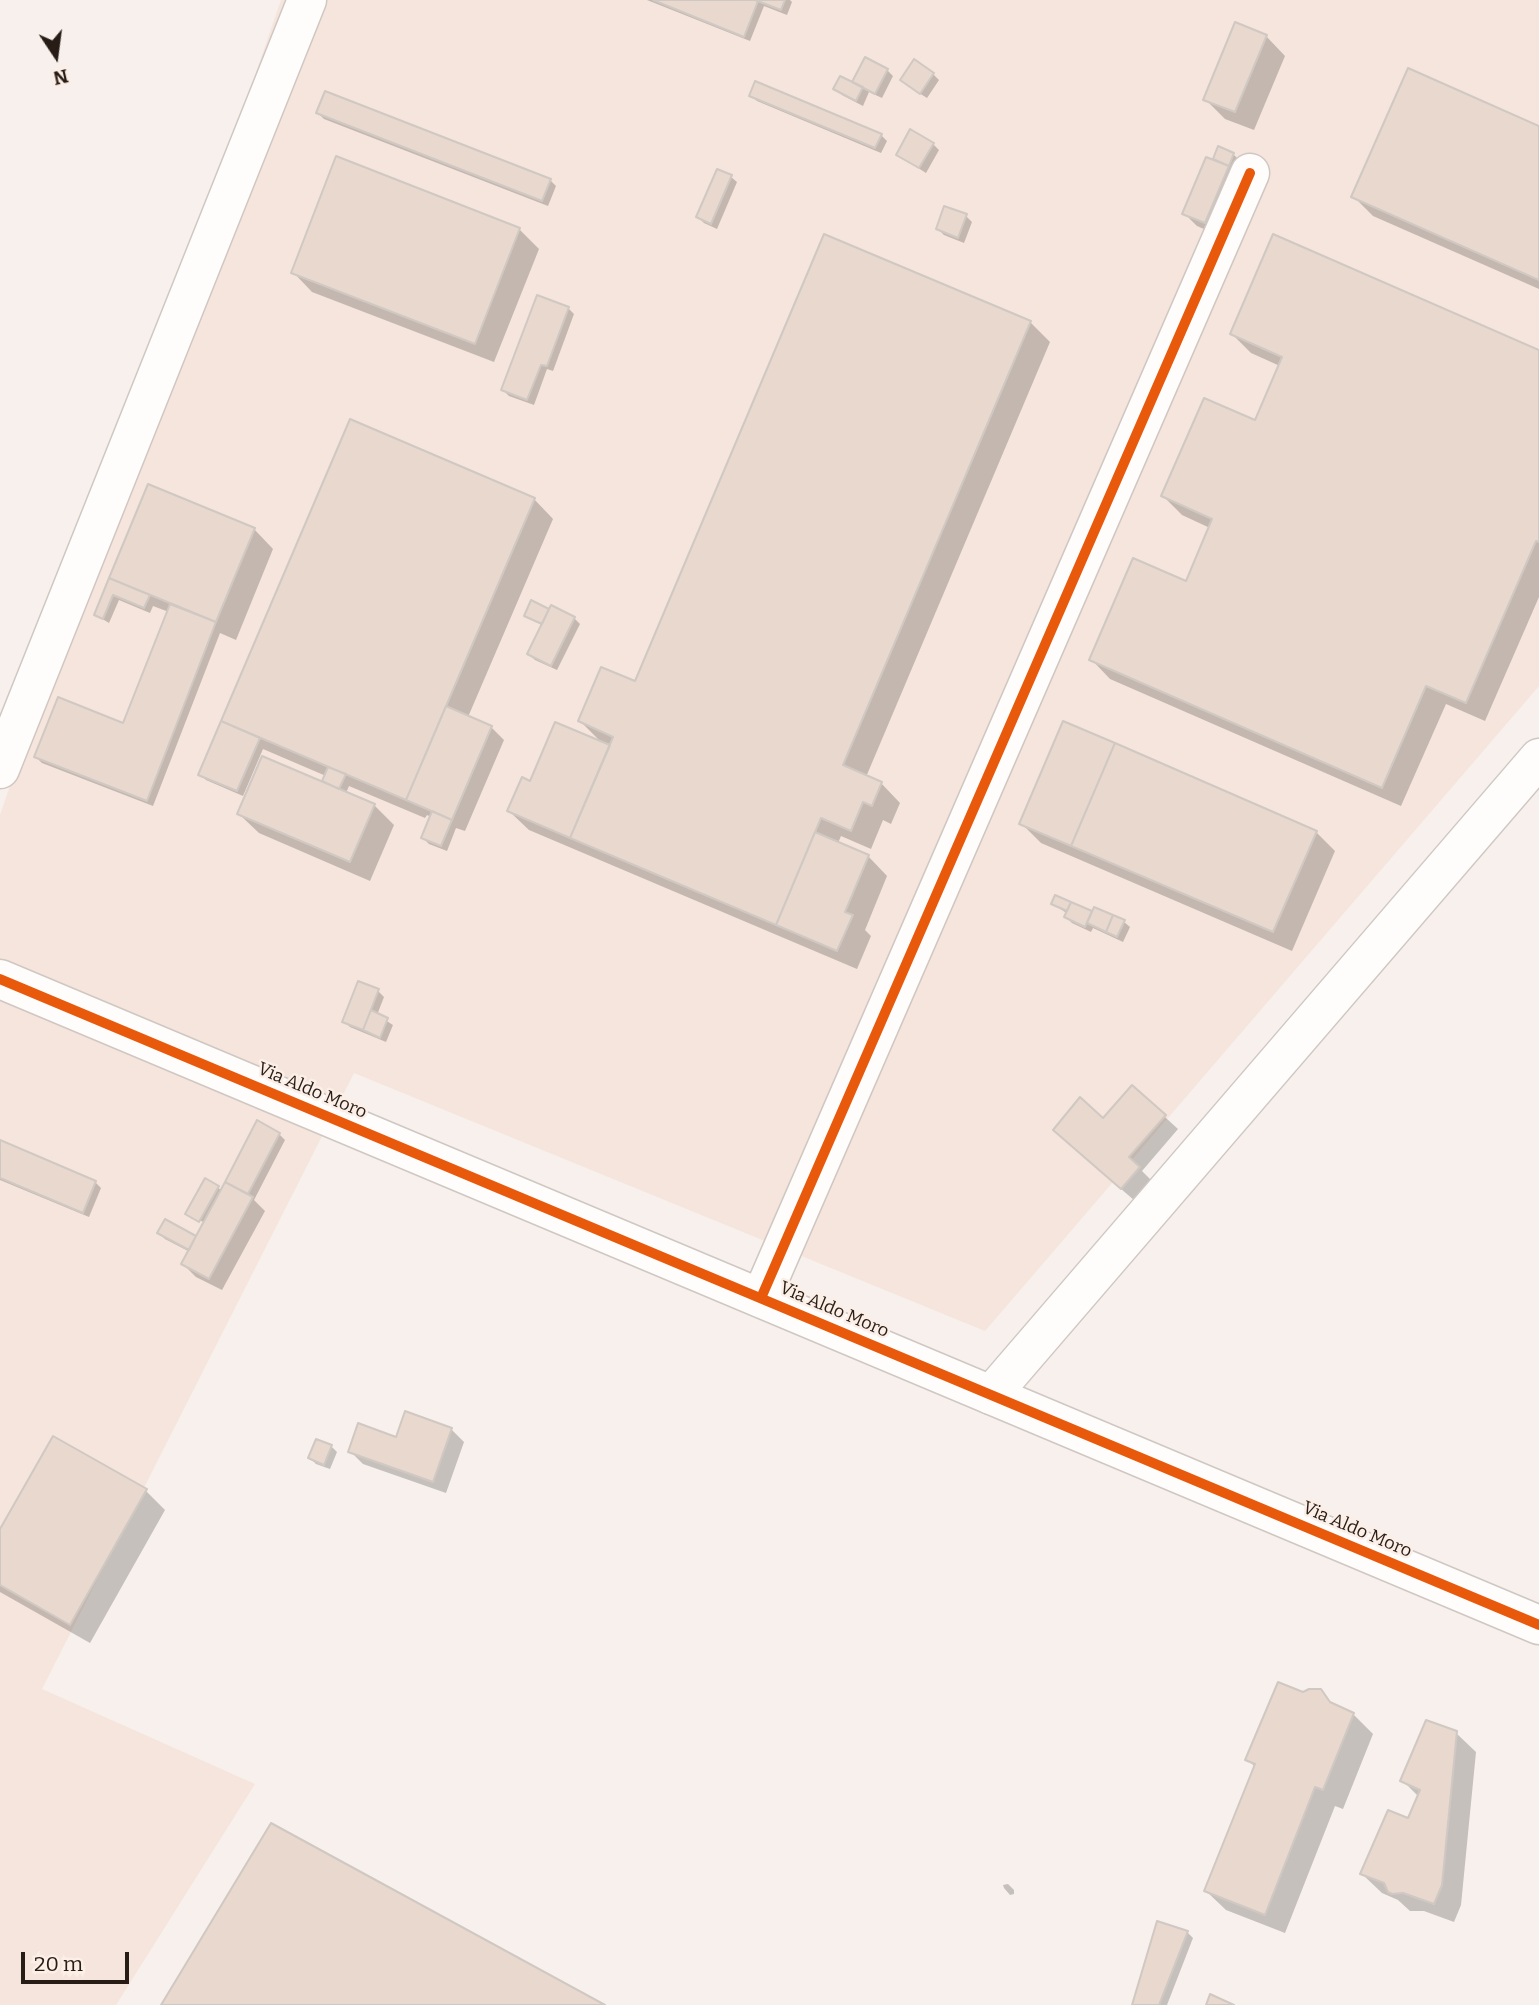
<!DOCTYPE html>
<style>
body{margin:0}
#map{position:relative;width:1539px;height:2005px;overflow:hidden;background:#f7f0ec;font-family:Bitter,serif}
canvas{display:block}
.north{position:absolute;left:21px;top:21px;width:70px;height:70px;-webkit-text-stroke:5px #fcefe7;paint-order:stroke;rotate:167deg;font-size:19px;font-weight:700;line-height:28px;text-align:center;color:#281d16}
.north::after{content:'';display:block;margin:auto;width:24px;height:32px;background:#281d16;clip-path:polygon(50% 0,100% 100%,50% 72%,0 100%)}
.scale{position:absolute;left:21px;top:1952px;width:108px;height:32px;box-sizing:border-box;border:4px solid #281d16;border-top:0;padding-left:9px;font-size:21px;line-height:24px;white-space:nowrap;color:#281d16;-webkit-text-stroke:5px #fcefe7;paint-order:stroke}
</style>
<div id="map">
<canvas width="1539" height="2005"></canvas>
<div class="north">N</div>
<div class="scale">20 m</div>
</div>
<script>
const g = document.querySelector('canvas').getContext('2d');
g.lineJoin = 'round';
function paint(path, color) {
  g.fillStyle = color;
  g.fill(path, 'evenodd');
}
function shape(rows) {
  const path = new Path2D();
  for (const r of rows) {
    path.moveTo(r[0], r[1]);
    for (let i = 2; i < r.length; i += 2) path.lineTo(r[i], r[i + 1]);
  }
  return path;
}
function trace(path, color, width, dash) {
  g.strokeStyle = color;
  g.lineWidth = width;
  g.lineCap = dash ? 'butt' : 'round';
  g.setLineDash(dash || []);
  g.stroke(path);
}
function label(font, color, halo, rows, align = 'center') {
  g.font = font + ' Bitter,serif';
  g.lineWidth = 5;
  g.setLineDash([]);
  g.textBaseline = 'middle';
  g.strokeStyle = halo;
  g.fillStyle = color;
  for (const [text, x, y, turn = 0] of rows) {
    g.save();
    g.translate(x, y);
    g.rotate((+turn || 0) * Math.PI / 180);
    g.textAlign = isNaN(turn) ? turn : align;
    if (halo) g.strokeText(text, 0, 0);
    g.fillText(text, 0, 0);
    g.restore();
  }
}
paint(shape([
 [281,0,1539,0,1539,686,985,1331,354,1073,42,1689,255,1784,116,2005,0,2005,0,815]
]), '#f5e5dc');
paint(shape([
 [647,0,790,0,792,2,787,15,764,6,750,41],
 [1266,36,1285,56,1254,130,1225,119,1205,99],
 [887,70,893,76,882,98,869,92,863,106,842,95,836,89],
 [933,74,939,80,927,98,908,86],
 [751,95,881,135,887,141,881,153,757,101],
 [318,113,550,180,556,186,548,206,324,119],
 [1539,128,1539,289,1373,216,1353,196],
 [933,144,939,150,926,173,898,155],
 [1233,154,1239,160,1218,235,1197,226,1184,213,1221,165,1215,159],
 [731,177,737,182,717,229,704,223,698,217],
 [966,216,972,222,964,243,944,235,938,229],
 [519,229,539,249,494,362,312,292,293,272],
 [568,308,574,314,553,371,547,369,534,405,509,396,503,390],
 [1030,322,1050,342,866,777,881,783,900,803,891,824,883,820,871,849,841,836,838,843,868,856,887,876,865,930,871,936,857,969,529,830,509,811,531,783,602,743,580,721,636,683],
 [1232,334,1539,352,1539,597,1485,721,1446,704,1401,806,1110,679,1091,659,1187,584,1210,528,1182,515,1163,496,1256,422,1280,366,1251,353],
 [351,422,534,499,553,519,468,717,491,727,504,740,465,831,456,828,447,851,429,844,423,838,431,817,427,815,425,818,349,786,346,793,374,805,394,825,370,881,259,833,239,814,330,786,324,781,326,776,263,749,243,796,206,780,200,774],
 [149,487,254,529,273,549,236,640,220,633,153,806,42,763,36,757,124,725,169,612,153,606,150,613,119,600,109,623,96,615],
 [532,603,550,611,574,618,580,624,557,670,535,660,529,654,543,626,526,615],
 [1021,823,1316,832,1335,851,1292,951,1041,843],
 [1056,898,1093,914,1124,922,1130,927,1123,942,1093,928,1091,932,1072,923,1066,917,1068,914,1053,904],
 [378,991,384,997,377,1015,393,1025,386,1042,350,1027,344,1021],
 [1132,1087,1178,1129,1142,1171,1152,1181,1135,1201,1068,1143,1103,1120],
 [258,1123,279,1134,285,1140,254,1200,265,1211,222,1290,196,1277,183,1264,190,1252,165,1239,159,1233,197,1238,207,1224,192,1216,192,1219,187,1214,217,1187,222,1191],
 [0,1142,95,1182,101,1188,89,1217,0,1180],
 [451,1429,464,1442,446,1493,363,1464,350,1451,397,1439],
 [331,1446,337,1452,330,1469,316,1464,310,1458],
 [146,1491,165,1510,90,1643,0,1592,0,1533],
 [1320,1691,1335,1706,1353,1714,1373,1734,1343,1809,1335,1806,1285,1933,1226,1910,1206,1891,1255,1767,1247,1759,1303,1694],
 [1456,1733,1476,1752,1461,1905,1454,1922,1424,1911,1410,1911,1398,1900,1382,1893,1362,1874,1409,1820,1419,1797,1402,1780],
 [1008,1884,1014,1890,1014,1894,1010,1895,1004,1888,1003,1885],
 [1187,1932,1193,1938,1167,2005,1133,2005]
]), '#0003');
const building = shape([
 [653,0,755,0,758,1,744,37,653,0],
 [755,0,785,0,781,10,755,0],
 [1235,22,1267,35,1235,112,1203,100,1235,22],
 [865,57,888,69,875,94,852,82,865,57],
 [914,59,934,73,920,94,900,80,914,59],
 [1408,68,1539,126,1539,280,1351,197,1408,68],
 [840,76,863,87,856,101,833,89,840,76],
 [755,81,882,134,875,148,749,96,755,81],
 [325,91,551,179,542,201,316,113,325,91],
 [910,129,934,143,919,168,896,155,910,129],
 [1218,146,1234,153,1229,166,1213,159,1218,146],
 [336,156,520,228,475,344,291,273,336,156],
 [1206,157,1229,166,1205,223,1182,214,1206,157],
 [717,169,732,175,711,224,696,217,717,169],
 [944,206,967,214,958,238,936,229,944,206],
 [824,234,1031,321,843,765,882,782,872,806,863,802,851,831,821,818,776,925,570,838,613,737,578,721,601,667,635,681,824,234],
 [1273,234,1539,350,1539,542,1536,541,1466,703,1426,686,1382,788,1089,660,1133,558,1186,581,1212,519,1161,496,1204,398,1255,420,1282,357,1230,334,1273,234],
 [537,295,569,307,547,366,541,365,527,400,501,390,537,295],
 [350,419,535,498,406,800,221,721,350,419],
 [148,484,255,528,216,622,109,578,148,484],
 [109,578,150,595,144,608,113,595,103,619,94,615,109,578],
 [531,600,549,609,542,624,524,616,531,600],
 [170,604,216,622,147,801,34,757,58,697,123,723,170,604],
 [551,605,575,617,551,666,527,654,551,605],
 [446,706,492,726,452,820,406,800,446,706],
 [221,721,260,738,237,791,198,775,221,721],
 [1063,721,1115,743,1071,846,1019,824,1063,721],
 [555,722,610,745,570,838,507,811,522,777,530,781,555,722],
 [1115,743,1317,831,1273,932,1071,846,1115,743],
 [262,756,375,804,350,862,237,814,262,756],
 [328,767,346,774,339,789,322,781,328,767],
 [432,811,452,820,441,846,421,838,432,811],
 [815,832,869,855,845,912,853,915,837,951,776,925,815,832],
 [1055,895,1071,902,1067,911,1051,904,1055,895],
 [1071,902,1092,911,1085,927,1064,917,1071,902],
 [1094,907,1113,915,1106,932,1087,923,1094,907],
 [1113,915,1125,920,1117,937,1106,932,1113,915],
 [358,981,379,989,363,1030,342,1022,358,981],
 [371,1010,388,1018,380,1038,363,1030,371,1010],
 [1132,1085,1166,1115,1129,1157,1140,1167,1121,1189,1053,1130,1080,1097,1103,1118,1132,1085],
 [257,1120,280,1133,248,1194,225,1182,257,1120],
 [0,1140,96,1181,83,1213,0,1178,0,1140],
 [205,1178,219,1186,199,1222,185,1214,205,1178],
 [225,1182,253,1197,209,1279,181,1264,225,1182],
 [165,1219,196,1236,189,1250,157,1233,165,1219],
 [405,1411,452,1428,433,1482,348,1452,358,1423,396,1437,405,1411],
 [53,1436,147,1489,70,1625,0,1585,0,1529,53,1436],
 [316,1439,332,1445,324,1465,308,1458,316,1439],
 [1278,1682,1303,1692,1309,1689,1321,1689,1330,1702,1354,1713,1323,1790,1315,1787,1265,1915,1204,1891,1255,1764,1245,1760,1278,1682],
 [1426,1720,1457,1731,1442,1885,1434,1904,1403,1893,1392,1894,1388,1892,1384,1883,1360,1874,1388,1810,1408,1818,1420,1790,1400,1781,1426,1720],
 [271,1823,605,2005,161,2005,271,1823],
 [1157,1921,1188,1931,1159,2005,1132,2005,1157,1921],
 [1210,1994,1234,2005,1206,2005,1210,1994]
]);
paint(building, '#e8d8ce');
trace(building, '#d0c8c2', 2);
const minor = shape([
 [0,769,307,0],
 [761,1298,1250,173],
 [991,1395,1539,758]
]);
const major = shape([
 [0,979,1539,1625]
]);
trace(minor, '#d0c7c2', 41);
trace(major, '#d0c7c2', 41);
trace(minor, '#fefdfc', 38);
trace(major, '#fefdfc', 38);
trace(shape([
 [0,979,1539,1625],
 [761,1298,1250,173]
]), '#e8590c', 10);
label('18px', '#281d16', '#fcefe7', [
 ["Via Aldo Moro",312,1091,23],
 ["Via Aldo Moro",834,1310,23],
 ["Via Aldo Moro",1357,1530,23]
]);
</script>
